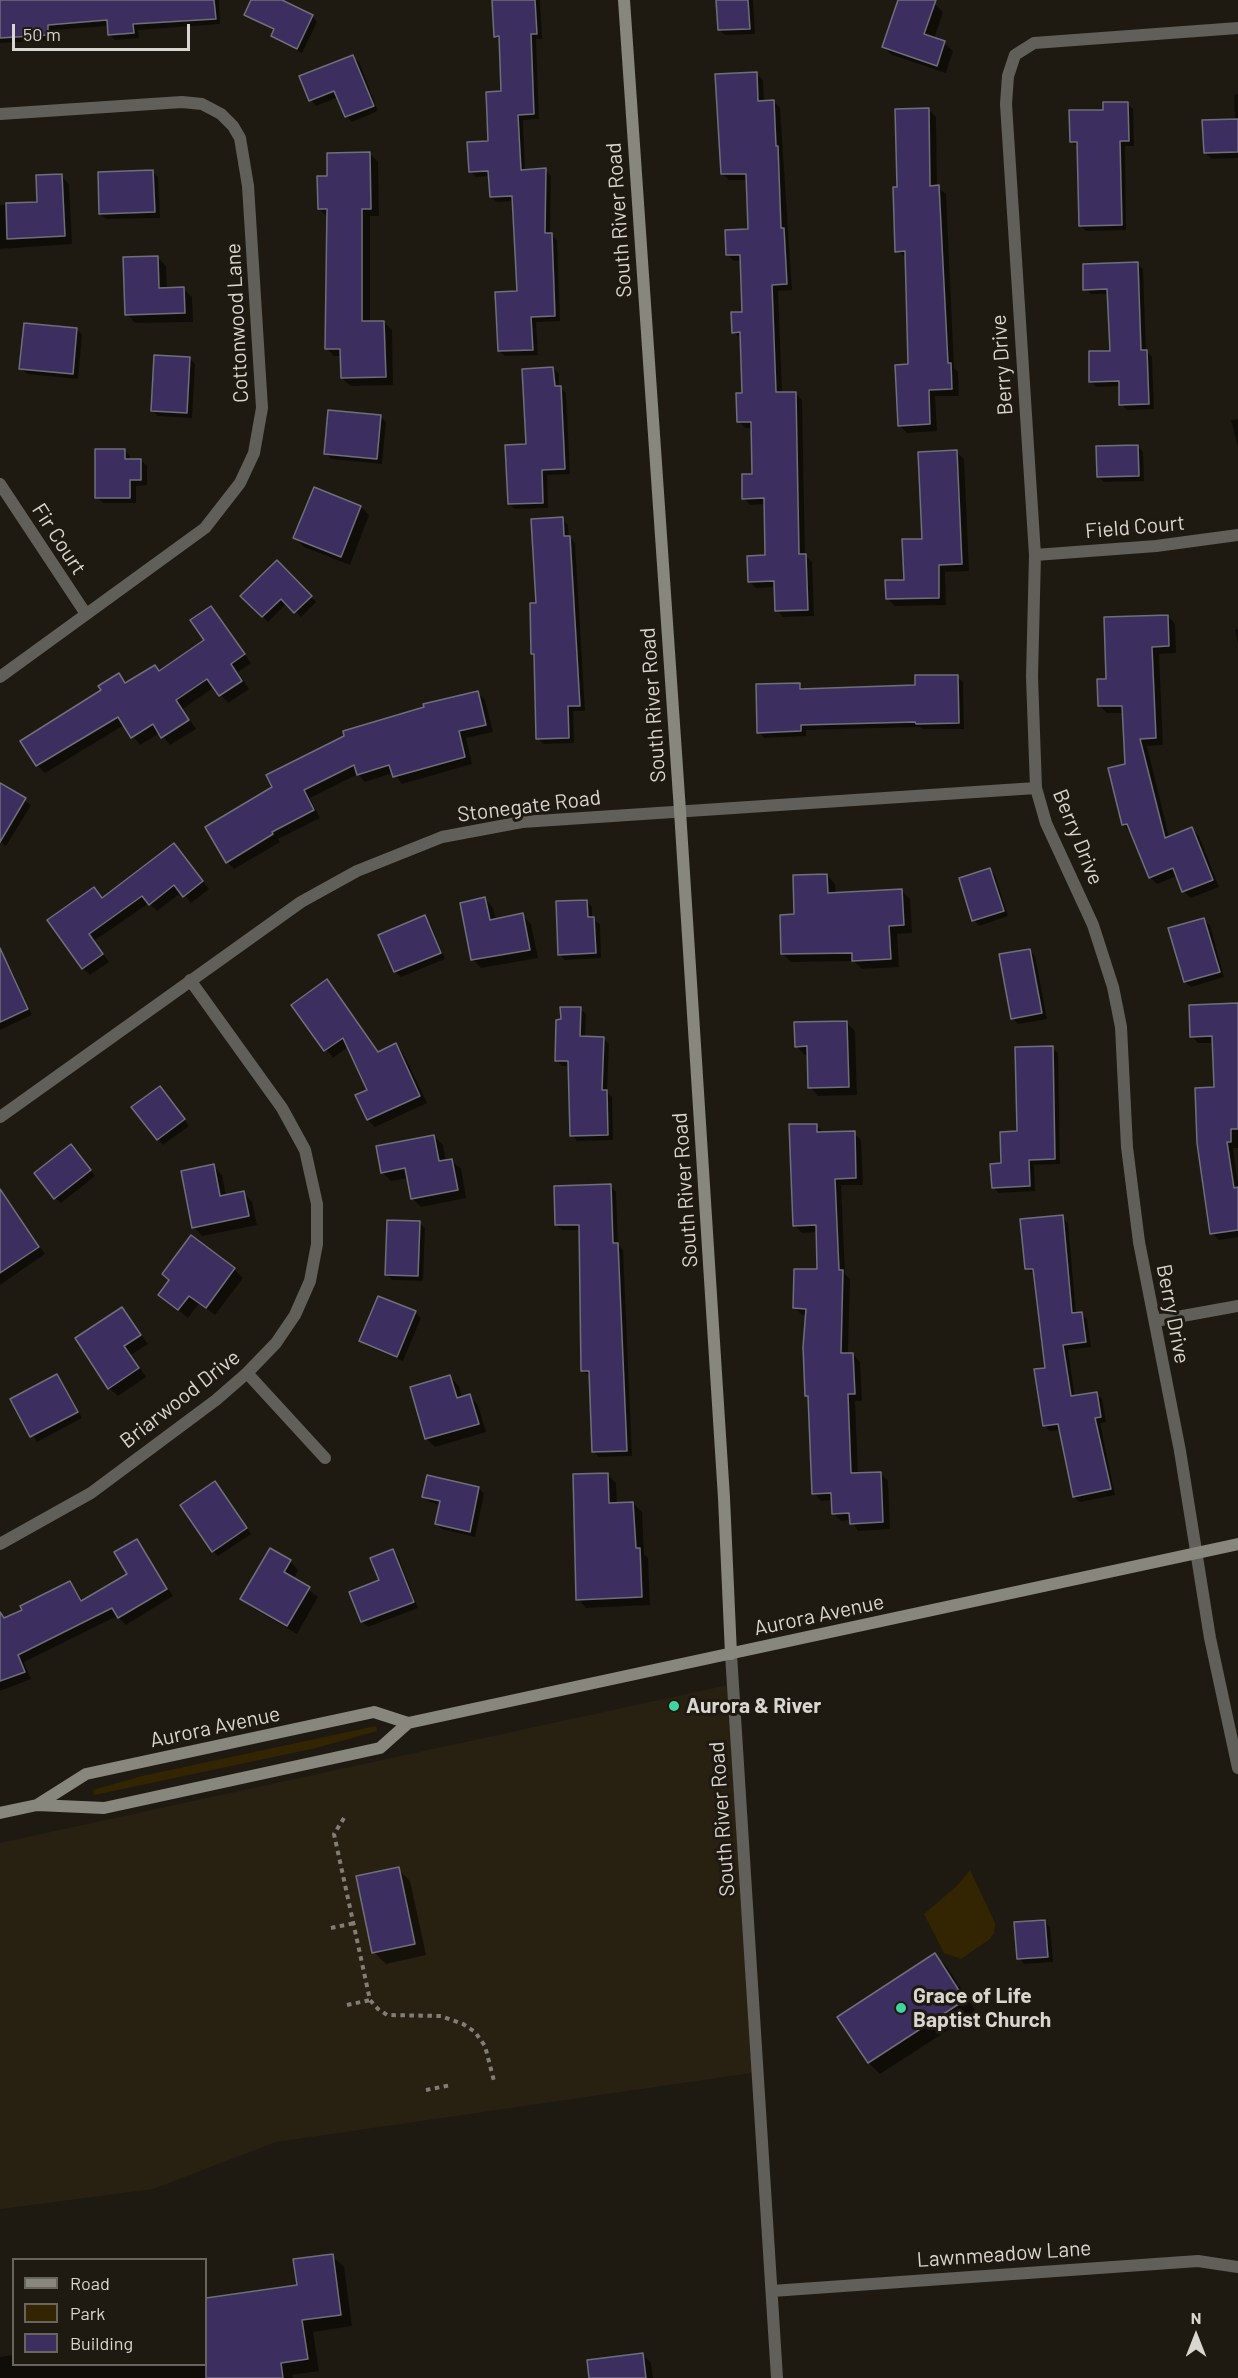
<!DOCTYPE html>
<style>
body{margin:0}
#map{position:relative;width:1238px;height:2378px;overflow:hidden;background:#1f1a11;font-family:Barlow,sans-serif}
canvas{display:block}
.legend{position:absolute;left:12px;top:2258px;width:195px;height:108px;box-sizing:border-box;background:#1f1a11;border:2px solid #69655d;margin:0;padding:8px 10px;list-style:none;font-size:18px;color:#d9d5cf}
.legend li{display:flex;align-items:center;gap:12px;height:30px}
.legend b{width:30px;border:2px solid #69655d}
.north{position:absolute;left:1166px;top:2306px;width:60px;height:60px;-webkit-text-stroke:4px #1f1a11;paint-order:stroke;rotate:0deg;font-size:16px;font-weight:700;line-height:24px;text-align:center;color:#d9d5cf}
.north::after{content:'';display:block;margin:auto;width:21px;height:27px;background:#d9d5cf;clip-path:polygon(50% 0,100% 100%,50% 72%,0 100%)}
.scale{position:absolute;left:12px;top:24px;width:178px;height:27px;box-sizing:border-box;border:3px solid #d9d5cf;border-top:0;padding-left:8px;font-size:18px;line-height:21px;white-space:nowrap;color:#d9d5cf;-webkit-text-stroke:4px #1f1a11;paint-order:stroke}
</style>
<div id="map">
<canvas width="1238" height="2378"></canvas>
<ul class="legend">
<li><b style="height:8px;background:#87877e"></b>Road</li>
<li><b style="height:16px;background:#342502"></b>Park</li>
<li><b style="height:16px;background:#3c2f60"></b>Building</li>
</ul>
<div class="north">N</div>
<div class="scale">50 m</div>
</div>
<script>
const g = document.querySelector('canvas').getContext('2d');
g.lineJoin = 'round';
function paint(path, color) {
  g.fillStyle = color;
  g.fill(path, 'evenodd');
}
function shape(rows) {
  const path = new Path2D();
  for (const r of rows) {
    path.moveTo(r[0], r[1]);
    for (let i = 2; i < r.length; i += 2) path.lineTo(r[i], r[i + 1]);
  }
  return path;
}
function trace(path, color, width, dash) {
  g.strokeStyle = color;
  g.lineWidth = width;
  g.lineCap = dash ? 'butt' : 'round';
  g.setLineDash(dash || []);
  g.stroke(path);
}
function label(font, color, halo, rows, align = 'center') {
  g.font = font + ' Barlow,sans-serif';
  g.lineWidth = 6;
  g.setLineDash([]);
  g.textBaseline = 'middle';
  g.strokeStyle = halo;
  g.fillStyle = color;
  for (const [text, x, y, turn = 0] of rows) {
    g.save();
    g.translate(x, y);
    g.rotate((+turn || 0) * Math.PI / 180);
    g.textAlign = isNaN(turn) ? turn : align;
    if (halo) g.strokeText(text, 0, 0);
    g.fillText(text, 0, 0);
    g.restore();
  }
}
paint(shape([
 [733,1684,758,2072,276,2142,153,2189,0,2209,0,1843]
]), '#282112');
paint(shape([
 [376,1726,377,1731,316,1748,94,1795,93,1790,142,1776],
 [970,1870,995,1923,994,1933,990,1939,961,1959,944,1953,924,1914,957,1886]
]), '#342502');
paint(shape([
 [0,0,219,0,220,24,138,30,139,38,115,40,109,34,109,26,52,30,53,40,0,43],
 [253,0,278,0,312,16,317,22,302,53,278,41,272,36,275,31,246,14],
 [493,0,540,0,542,39,536,39,539,119,523,120,525,171,545,170,551,176,550,234,557,240,560,321,536,322,538,355,505,356,499,351,519,292,513,201,497,202,491,197,490,176,476,177,471,172,489,142,503,93,501,41,495,36],
 [718,0,753,0,755,34,725,35,719,30],
 [900,0,924,0,934,3,943,12,934,39,944,43,953,51,946,73,892,55,884,47],
 [353,57,359,62,378,111,352,122,346,116,338,97,316,106,311,100],
 [756,73,763,80,764,102,773,101,780,108,792,290,778,291,782,393,795,393,802,400,805,555,812,562,814,616,783,617,777,610,776,587,756,588,749,581,767,557,766,504,750,505,744,498,753,475,752,428,745,428,739,421,744,394,742,339,733,332,744,313,742,261,734,261,728,255,750,230,748,180,729,180,722,174],
 [1238,94,1238,158,1212,159,1205,153,1235,120,1234,95],
 [1127,103,1133,109,1134,146,1125,146,1126,230,1086,231,1080,225,1079,147,1071,142,1105,111],
 [929,110,936,117,937,187,946,194,954,368,958,372,959,396,935,396,937,431,907,433,899,425,909,366,907,258,897,251,898,188],
 [370,154,378,162,379,216,370,216,370,323,384,322,392,330,393,385,350,386,342,378,342,356,334,356,326,348,327,217,319,209],
 [152,172,158,177,160,218,106,219,100,214],
 [61,176,69,184,72,244,0,249,0,205,38,203],
 [158,258,166,266,167,289,183,289,192,297,193,322,135,323,127,314],
 [1138,264,1143,269,1146,351,1152,357,1154,409,1127,410,1121,404,1120,386,1096,387,1091,381,1111,352,1109,294,1091,294,1085,289],
 [77,329,82,335,78,379,27,374,21,368],
 [190,359,195,364,192,418,158,416,153,411],
 [553,368,559,374,559,387,566,393,570,474,547,475,548,508,515,509,509,504],
 [380,416,386,422,382,464,331,459,326,453],
 [1238,419,1238,447,1231,420],
 [1137,446,1143,452,1144,481,1104,482,1099,477],
 [125,450,130,456,130,460,141,460,147,466,147,485,136,486,136,503,103,503,97,497],
 [956,452,964,459,969,571,945,572,946,605,895,606,888,599,905,581],
 [361,507,369,515,350,565,304,547,295,538],
 [562,519,568,525,569,538,575,543,585,711,573,711,574,743,543,744,538,738,535,655,533,653,538,604],
 [277,562,316,602,301,617,287,603,268,622,243,596],
 [211,607,251,663,238,672,249,689,228,703,214,687,183,709,196,729,170,745,160,733,140,745,124,725,45,773,37,765,22,741,103,691,119,675,128,683,160,672,206,640],
 [1168,616,1175,624,1176,653,1159,654,1163,745,1147,746,1169,837,1191,828,1199,836,1219,887,1191,898,1183,891,1177,876,1157,884,1150,877,1130,832,1123,824,1126,765,1124,713,1107,713,1100,706,1108,680],
 [1235,629,1238,629,1238,645],
 [957,677,963,682,964,729,923,729,920,727,806,730,806,736,764,738,759,732,799,684,805,690,916,687],
 [478,693,485,700,493,732,466,738,472,764,402,784,393,773,365,782,358,774,310,798,320,818,278,839,280,842,234,869,227,862,274,788,346,737],
 [0,784,31,805,6,846,0,842],
 [181,853,209,889,191,903,182,892,157,911,149,903,94,941,109,962,90,975,83,968,94,889,104,899],
 [989,869,995,875,1008,916,979,926,974,920],
 [827,875,835,884,836,894,901,890,910,899,912,933,897,934,899,967,862,969,854,961,791,962,782,953,795,916],
 [485,899,493,908,496,920,522,915,531,924,538,958,481,968,473,959],
 [586,901,592,907,592,919,600,924,601,958,565,960,559,954],
 [424,917,430,923,445,959,401,977,395,972,380,936],
 [1204,920,1210,925,1224,977,1191,987,1185,982],
 [1029,950,1035,956,1047,1019,1018,1024,1013,1018],
 [6,963,11,969,32,1015,0,1030,0,966],
 [327,981,380,1053,396,1045,403,1053,427,1103,375,1127,368,1120,369,1090,349,1046,333,1058,293,1005],
 [1238,1004,1238,1148,1233,1148,1238,1183,1238,1237,1219,1240,1212,1233,1216,1089,1214,1043,1198,1043,1192,1036],
 [580,1009,586,1014,585,1038,603,1038,609,1044,607,1092,612,1097,613,1140,577,1141,572,1135,570,1066,562,1066,556,1060],
 [846,1022,855,1031,857,1095,818,1096,810,1087,809,1055,805,1055,796,1046],
 [1052,1048,1058,1053,1060,1164,1034,1165,1035,1191,999,1193,993,1187,1019,1133],
 [165,1093,189,1126,163,1145,158,1139],
 [816,1125,824,1133,854,1133,861,1140,863,1185,841,1185,845,1274,850,1279,848,1354,853,1354,860,1362,862,1401,855,1401,858,1474,880,1473,888,1481,890,1529,858,1531,851,1520,841,1521,833,1513,833,1500,821,1501,814,1493,810,1398,806,1395,807,1315,802,1315,795,1308,819,1271,818,1232,802,1233,794,1225],
 [434,1136,443,1145,446,1162,452,1161,461,1169,466,1198,421,1207,412,1198,409,1178,391,1181,382,1172],
 [76,1152,95,1176,61,1203,55,1198],
 [213,1166,222,1175,226,1196,244,1193,252,1202,257,1225,202,1236,194,1227],
 [611,1186,616,1192,618,1245,623,1250,632,1456,599,1457,593,1451,591,1376,582,1371,581,1230,562,1230,556,1225],
 [4,1198,45,1254,0,1285,0,1201],
 [1062,1217,1068,1223,1076,1314,1081,1313,1087,1319,1091,1347,1068,1350,1075,1397,1096,1393,1102,1399,1106,1422,1100,1423,1115,1495,1080,1502,1074,1497,1060,1430,1050,1431,1045,1426,1047,1369,1035,1274,1027,1269],
 [419,1223,425,1228,423,1281,392,1280,387,1274],
 [234,1269,243,1278,215,1315,199,1303,188,1318,160,1295],
 [122,1309,148,1344,131,1355,146,1377,118,1396,109,1388],
 [415,1312,421,1318,403,1361,367,1346,361,1341],
 [57,1376,82,1418,37,1442,12,1400],
 [450,1377,459,1386,462,1398,470,1396,478,1405,486,1432,435,1447,426,1438],
 [607,1474,616,1483,617,1504,633,1503,642,1512,644,1554,648,1558,650,1605,586,1608,578,1599],
 [215,1483,251,1534,218,1556,213,1551],
 [479,1488,484,1494,475,1537,442,1529,436,1524,440,1505,430,1502,424,1497],
 [136,1541,173,1596,126,1625,117,1616,24,1662,31,1679,0,1691,0,1621,24,1611,70,1582,83,1601,129,1574],
 [393,1551,398,1556,418,1608,368,1627,362,1622],
 [290,1561,298,1570,294,1579,318,1597,297,1634,251,1607,242,1598],
 [398,1869,410,1881,426,1955,386,1964,374,1952],
 [1045,1922,1050,1927,1053,1962,1024,1964,1019,1958],
 [935,1955,947,1967,976,2012,880,2074,869,2063,839,2018],
 [332,2256,344,2267,352,2326,313,2332,319,2371,292,2375,293,2378,0,2378,0,2357,14,2355,14,2364,206,2364,206,2299,298,2286],
 [642,2354,651,2363,653,2378,591,2378]
]), '#0007');
const building = shape([
 [0,0,214,0,216,19,133,24,134,33,108,35,107,20,48,25,48,35,0,38,0,0],
 [251,0,282,0,313,15,297,49,271,36,274,29,244,15,251,0],
 [492,0,535,0,537,34,531,34,534,114,518,115,521,170,546,168,545,233,552,233,555,316,531,317,533,350,498,351,495,292,517,291,512,196,490,197,488,171,469,172,467,142,488,141,486,92,501,91,499,36,494,37,492,0],
 [716,0,748,0,750,29,718,30,716,0],
 [898,0,936,0,924,34,945,41,937,66,882,47,898,0],
 [353,55,374,106,345,117,334,91,309,101,299,76,353,55],
 [757,72,758,101,774,100,776,146,778,146,781,228,784,228,787,284,772,285,776,392,796,392,799,554,806,554,808,610,775,611,774,581,748,582,747,556,765,555,764,498,742,499,742,474,752,474,751,422,737,422,736,393,742,393,740,332,732,333,731,312,742,312,740,255,726,255,725,230,748,229,746,174,721,174,715,74,757,72],
 [1103,102,1128,102,1129,141,1120,141,1122,225,1079,226,1077,142,1070,142,1069,110,1103,110,1103,102],
 [929,108,930,186,939,185,948,363,951,363,952,389,929,390,930,424,898,426,895,365,908,364,905,251,895,252,893,187,897,187,895,109,929,108],
 [1238,119,1238,152,1204,153,1202,120,1238,119],
 [370,152,371,209,362,209,362,321,384,321,386,377,341,378,340,349,325,349,327,209,318,209,317,176,327,176,327,153,370,152],
 [153,170,155,212,99,214,98,172,153,170],
 [62,174,65,236,7,239,6,203,37,202,36,175,62,174],
 [158,256,159,288,184,287,185,313,125,315,123,257,158,256],
 [1138,262,1141,350,1147,350,1149,404,1119,405,1119,381,1089,382,1089,351,1110,351,1107,289,1083,290,1083,264,1138,262],
 [24,323,77,328,73,374,19,369,24,323],
 [154,355,190,357,187,413,151,411,154,355],
 [553,367,555,386,561,386,565,469,542,470,543,503,508,504,505,445,526,444,522,369,553,367],
 [328,410,381,415,377,459,324,454,328,410],
 [1138,445,1139,476,1097,477,1096,446,1138,445],
 [95,449,125,449,125,459,141,459,141,480,130,480,130,498,95,498,95,449],
 [957,450,962,564,939,565,939,598,886,599,885,580,904,580,902,539,922,539,918,452,957,450],
 [314,487,361,506,341,557,293,538,314,487],
 [563,517,564,536,570,536,580,706,568,706,569,738,536,739,534,654,531,654,530,603,536,603,531,519,563,517],
 [277,560,312,596,294,613,281,599,262,617,240,596,277,560],
 [211,606,245,654,231,664,242,681,219,696,207,679,176,700,189,720,161,738,153,724,131,738,118,717,36,766,20,741,101,690,98,686,119,673,125,683,155,665,159,671,204,640,190,620,211,606],
 [1168,615,1169,646,1152,647,1156,738,1140,739,1165,838,1192,827,1213,880,1182,892,1173,868,1149,878,1127,824,1122,825,1108,768,1125,764,1122,706,1098,706,1097,679,1106,679,1104,617,1168,615],
 [915,675,958,675,959,723,916,724,915,722,801,725,801,731,757,733,756,684,800,683,800,689,915,685,915,675],
 [478,691,486,725,459,731,465,757,393,777,389,765,357,775,354,765,304,790,314,810,272,832,273,834,226,863,205,827,272,787,266,775,344,736,343,731,424,707,423,704,478,691],
 [0,783,26,798,0,842,0,783],
 [174,843,203,881,183,897,174,885,149,905,142,896,89,934,103,954,82,969,47,920,94,887,102,898,174,843],
 [990,868,1004,911,972,921,959,878,990,868],
 [827,874,828,893,902,889,904,925,889,926,891,959,852,961,852,953,781,954,780,915,794,914,793,875,827,874],
 [485,897,490,920,523,913,530,950,471,960,460,903,485,897],
 [587,900,588,917,594,917,596,953,558,955,556,901,587,900],
 [425,915,441,953,394,972,378,935,425,915],
 [1204,918,1220,972,1184,982,1168,928,1204,918],
 [0,948,28,1009,0,1022,0,948],
 [1030,949,1042,1013,1011,1019,999,954,1030,949],
 [327,979,378,1052,396,1043,420,1096,367,1120,355,1095,367,1090,343,1038,324,1051,291,1005,327,979],
 [1238,1003,1238,1129,1231,1129,1231,1142,1227,1142,1234,1188,1238,1187,1238,1230,1210,1234,1197,1143,1195,1088,1214,1087,1212,1036,1190,1037,1189,1005,1238,1003],
 [560,1007,581,1007,580,1036,604,1037,602,1090,607,1090,608,1135,570,1136,568,1061,555,1061,556,1020,561,1019,560,1007],
 [847,1021,849,1087,808,1088,807,1046,795,1047,794,1022,847,1021],
 [1053,1046,1055,1159,1029,1160,1030,1186,992,1188,990,1164,1001,1163,1000,1132,1017,1131,1015,1047,1053,1046],
 [160,1086,185,1119,157,1140,131,1107,160,1086],
 [789,1124,817,1124,817,1132,855,1131,856,1178,835,1179,839,1270,843,1270,841,1353,853,1353,855,1394,848,1394,851,1473,881,1472,883,1522,850,1524,849,1513,832,1514,831,1493,812,1494,808,1396,805,1396,803,1347,806,1309,793,1308,794,1269,817,1269,816,1225,793,1226,789,1124],
 [434,1135,439,1161,452,1159,458,1190,411,1199,405,1168,381,1173,376,1146,434,1135],
 [71,1144,91,1170,54,1199,34,1173,71,1144],
 [214,1164,220,1196,244,1191,249,1216,192,1228,181,1171,214,1164],
 [611,1184,613,1243,618,1243,627,1451,592,1452,589,1371,581,1371,579,1225,555,1225,554,1186,611,1184],
 [0,1189,39,1247,0,1273,0,1189],
 [1063,1215,1072,1313,1082,1312,1086,1342,1063,1345,1071,1396,1097,1392,1101,1417,1095,1418,1111,1489,1073,1497,1058,1424,1043,1426,1034,1369,1045,1368,1033,1269,1025,1269,1020,1219,1063,1215],
 [387,1220,420,1221,418,1276,385,1275,387,1220],
 [191,1235,235,1268,206,1308,189,1296,178,1310,158,1295,169,1280,162,1274,191,1235],
 [378,1296,416,1311,397,1357,359,1341,378,1296],
 [122,1307,141,1335,124,1346,139,1368,108,1389,75,1338,122,1307],
 [57,1374,78,1412,30,1437,10,1399,57,1374],
 [450,1375,457,1398,470,1394,479,1424,425,1439,410,1387,450,1375],
 [608,1473,609,1503,633,1502,636,1548,640,1548,642,1597,576,1600,573,1474,608,1473],
 [427,1475,479,1487,470,1532,435,1524,440,1501,422,1497,427,1475],
 [215,1481,247,1528,212,1552,180,1505,215,1481],
 [137,1539,167,1589,118,1618,112,1608,18,1655,25,1672,0,1681,0,1612,4,1618,22,1610,20,1606,70,1581,81,1601,127,1574,114,1552,137,1539],
 [270,1548,291,1560,284,1572,310,1587,287,1626,240,1599,270,1548],
 [393,1549,414,1602,361,1622,349,1592,379,1580,370,1558,393,1549],
 [399,1867,415,1944,372,1953,356,1876,399,1867],
 [1045,1920,1048,1957,1017,1959,1014,1922,1045,1920],
 [935,1953,965,2000,868,2063,837,2017,935,1953],
 [333,2254,341,2315,302,2320,308,2359,281,2363,283,2378,206,2378,206,2298,297,2285,293,2259,333,2254],
 [643,2353,646,2378,589,2378,587,2360,643,2353]
]);
paint(building, '#3c2f60');
trace(building, '#706e7a', 1.5);
trace(shape([
 [344,1818,334,1834,370,2000,378,2009,387,2015,441,2016,463,2024,475,2032,485,2046,494,2081],
 [331,1928,355,1923],
 [347,2005,370,2000],
 [426,2090,451,2085]
]), '#827d76', 4, [4.5, 4.5]);
trace(shape([
 [1238,28,1034,43,1015,55,1008,76,1006,104,1035,555,1032,677,1036,788,1046,823,1093,925,1113,987,1121,1027,1127,1147,1139,1242,1180,1451,1210,1638,1238,1768],
 [0,114,182,102,202,104,221,114,233,126,240,138,248,186,262,408,254,453,240,483,205,528,0,677],
 [0,484,86,614],
 [1035,555,1156,546,1238,535],
 [0,1117,301,902,357,871,442,837,522,822,1036,788],
 [1155,1321,1238,1306],
 [247,1373,325,1458],
 [0,1544,91,1493,216,1400,247,1373,276,1343,295,1315,310,1281,317,1244,317,1204,305,1150,282,1108,190,980],
 [731,1654,777,2378],
 [772,2291,1198,2261,1238,2267]
]), '#605f5a', 12);
trace(shape([
 [624,0,680,811,724,1498,731,1654],
 [37,1805,86,1774,374,1712,408,1723,1238,1544],
 [0,1813,37,1805,104,1808,380,1748,408,1723]
]), '#87877e', 12);
for (const [x, y, r, color] of [
 [674,1706,6,"#3fd4a2"],
 [901,2008,6,"#3fd4a2"]
]) {
  const dot = new Path2D();
  dot.arc(x, y, r, 0, 2 * Math.PI);
  g.fillStyle = color;
  g.fill(dot);
  trace(dot, '#1f1a11', 2);
}
label('21px', '#d9d5cf', '#1f1a11', [
 ["South River Road",619,220,-94],
 ["Cottonwood Lane",237,323,-93],
 ["Berry Drive",1002,365,-94],
 ["Field Court",1135,527,-5],
 ["Fir Court",59,539,57],
 ["South River Road",653,705,-94],
 ["Stonegate Road",529,806,-7],
 ["Berry Drive",1078,837,68],
 ["South River Road",685,1190,-94],
 ["Berry Drive",1173,1314,79],
 ["Briarwood Drive",180,1399,-38],
 ["Aurora Avenue",819,1615,-12],
 ["Aurora Avenue",215,1727,-12],
 ["South River Road",722,1819,-94],
 ["Lawnmeadow Lane",1004,2254,-4]
]);
label('bold 21px', '#d9d5cf', '#1f1a11', [
 ["Aurora & River",686,1706],
 ["Grace of Life",913,1996],
 ["Baptist Church",913,2020]
], 'left');
</script>
